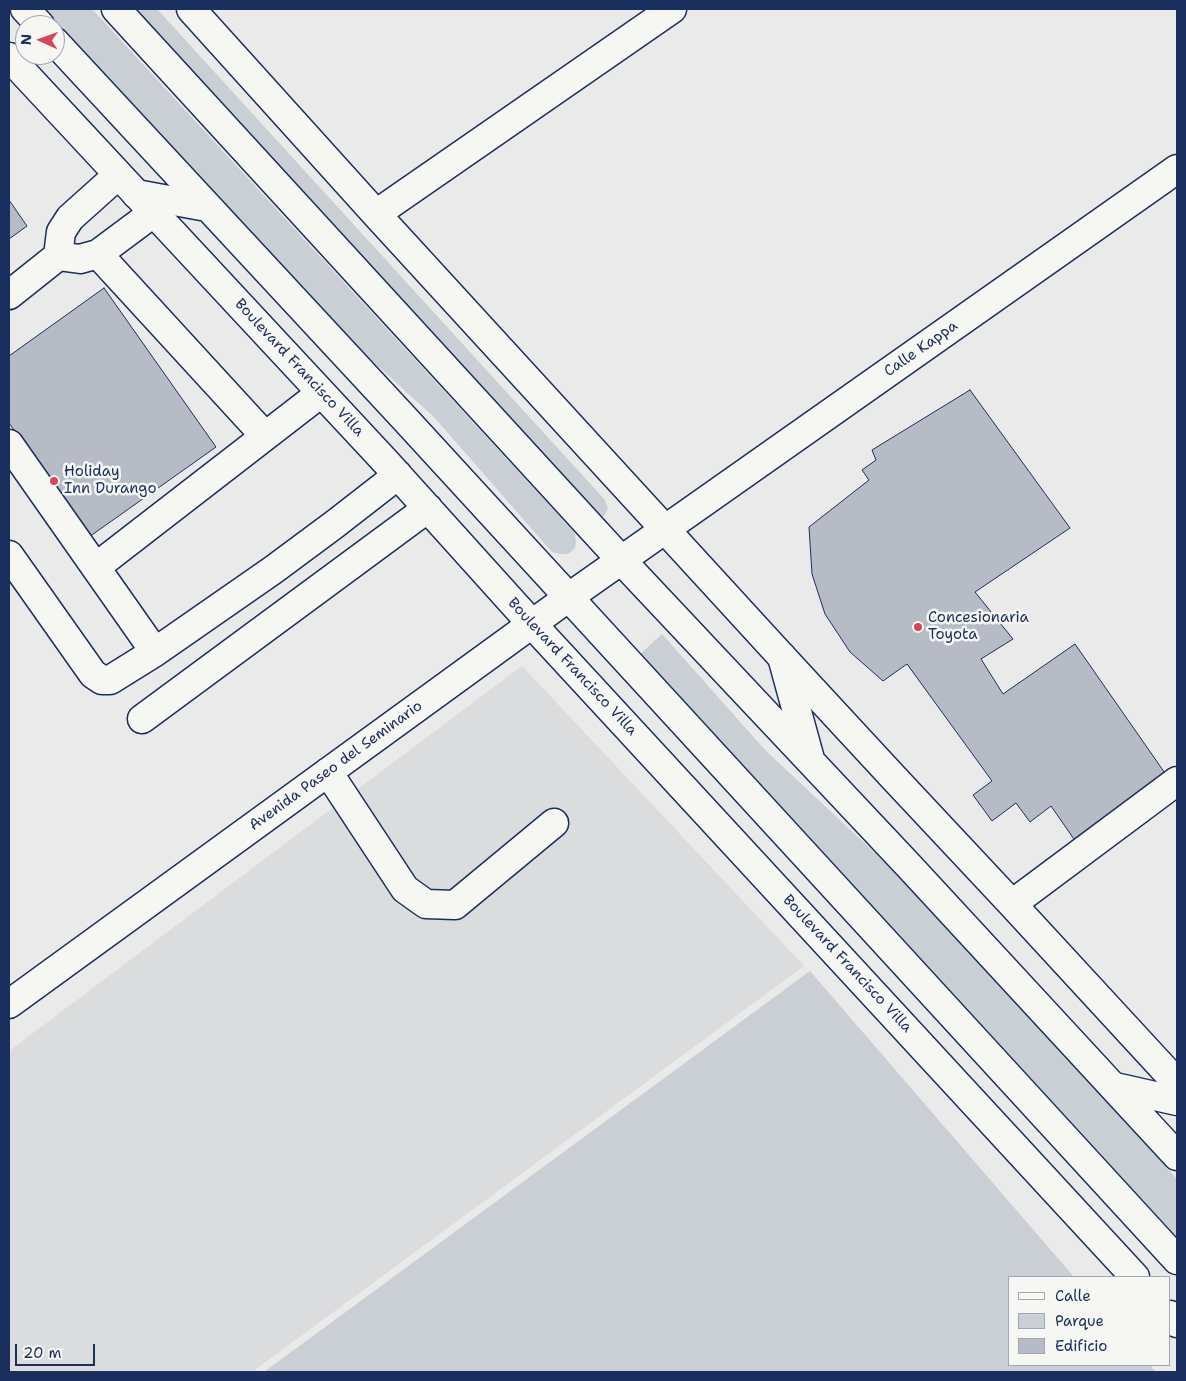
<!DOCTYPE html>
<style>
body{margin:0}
#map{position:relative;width:1186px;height:1381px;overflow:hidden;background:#e9eae9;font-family:"Shantell Sans",sans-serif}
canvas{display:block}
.frame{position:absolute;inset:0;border:10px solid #1b2f5e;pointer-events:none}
.legend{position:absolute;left:1008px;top:1276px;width:162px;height:90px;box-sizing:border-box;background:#f6f6f2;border:1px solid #9ea6b7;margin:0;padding:6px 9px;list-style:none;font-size:15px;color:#1b2f5e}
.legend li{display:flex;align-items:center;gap:10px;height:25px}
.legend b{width:25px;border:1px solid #9ea6b7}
.north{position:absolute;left:15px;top:15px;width:50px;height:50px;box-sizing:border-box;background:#f6f6f2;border:1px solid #9ea6b7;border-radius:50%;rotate:272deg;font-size:14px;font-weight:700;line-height:20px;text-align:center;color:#1b2f5e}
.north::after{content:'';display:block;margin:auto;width:18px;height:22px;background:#d1495b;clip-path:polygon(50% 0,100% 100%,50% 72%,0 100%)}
.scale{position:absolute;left:15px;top:1344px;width:80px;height:22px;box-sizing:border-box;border:2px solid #1b2f5e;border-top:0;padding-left:6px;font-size:15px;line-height:18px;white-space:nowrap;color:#1b2f5e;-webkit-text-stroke:4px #f6f6f2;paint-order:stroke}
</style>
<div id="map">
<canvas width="1186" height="1381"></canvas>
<div class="frame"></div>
<ul class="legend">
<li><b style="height:6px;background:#f6f6f2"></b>Calle</li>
<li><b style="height:14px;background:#caced5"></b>Parque</li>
<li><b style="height:14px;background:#b6bbc6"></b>Edificio</li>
</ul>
<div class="north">N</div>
<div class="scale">20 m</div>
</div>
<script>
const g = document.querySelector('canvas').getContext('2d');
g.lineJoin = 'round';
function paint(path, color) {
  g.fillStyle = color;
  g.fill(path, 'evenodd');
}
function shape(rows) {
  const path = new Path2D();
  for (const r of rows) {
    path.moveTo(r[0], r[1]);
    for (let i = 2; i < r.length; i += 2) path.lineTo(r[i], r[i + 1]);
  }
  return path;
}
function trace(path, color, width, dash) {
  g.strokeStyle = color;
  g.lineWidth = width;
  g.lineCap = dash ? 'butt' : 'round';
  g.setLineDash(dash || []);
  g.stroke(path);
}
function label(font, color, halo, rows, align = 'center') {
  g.font = font + ' "Shantell Sans",sans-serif';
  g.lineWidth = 5;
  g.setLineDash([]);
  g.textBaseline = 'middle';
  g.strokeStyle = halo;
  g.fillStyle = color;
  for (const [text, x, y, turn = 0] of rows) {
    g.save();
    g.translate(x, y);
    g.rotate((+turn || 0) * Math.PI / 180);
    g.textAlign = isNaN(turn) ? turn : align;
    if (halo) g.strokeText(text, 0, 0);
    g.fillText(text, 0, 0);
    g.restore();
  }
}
paint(shape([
 [522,666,804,966,252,1372,11,1372,9,1368,9,1051]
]), '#dadcde');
paint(shape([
 [35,9,92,9,574,532,576,541,575,548,568,554,560,554,552,552,434,417,280,277,55,31,55,25,50,25],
 [128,9,157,9,605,500,608,509,604,516,599,518],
 [662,634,766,751,903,879,1177,1179,1177,1240,639,655],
 [810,971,1074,1277,1010,1277,1010,1365,1150,1365,1156,1372,264,1372]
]), '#caced5');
const building = shape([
 [9,200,27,226,9,239,9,200],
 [104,288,216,447,89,537,9,423,9,356,104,288],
 [970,390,1070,528,975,592,1013,639,981,659,1003,694,1075,644,1167,776,1076,842,1051,806,1030,822,1016,803,992,821,973,795,992,781,907,664,883,681,850,652,825,614,812,574,809,527,869,480,862,470,876,460,872,450,970,390]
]);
paint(building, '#b6bbc6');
trace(building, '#1b2f5e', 1);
const minor = shape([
 [191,9,376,214,782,657,894,778,1012,904,1177,1083],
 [9,57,385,461,532,624,1135,1277],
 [376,214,672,9],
 [98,254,265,436],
 [58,256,80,259,98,254,153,213],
 [9,295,58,256,61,232,70,218,118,175],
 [9,444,155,652],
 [9,555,93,674,102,680,110,680,155,652,273,570,335,524,398,475],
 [96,567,321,393],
 [142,719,428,508],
 [328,772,405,889,426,904,455,905,554,823],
 [1012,904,1177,781],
 [9,1004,569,597,1177,169],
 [1170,1315,1177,1323]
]);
const major = shape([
 [25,9,40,25],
 [116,9,622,561,909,866,1177,1156],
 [55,42,405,419,1177,1260],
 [136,194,207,207],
 [782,657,810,759],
 [1115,1087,1177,1101]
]);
trace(minor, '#1b2f5e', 31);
trace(major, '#1b2f5e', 31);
trace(minor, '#f6f6f2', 28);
trace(major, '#f6f6f2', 28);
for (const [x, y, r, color] of [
 [54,481,5,"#d1495b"],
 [918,627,5,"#d1495b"]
]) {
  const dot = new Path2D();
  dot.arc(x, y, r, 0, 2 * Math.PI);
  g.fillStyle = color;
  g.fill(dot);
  trace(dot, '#f6f6f2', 2);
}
label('15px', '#1b2f5e', '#f6f6f2', [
 ["Calle Kappa",921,349,-35],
 ["Boulevard Francisco Villa",299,368,47],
 ["Boulevard Francisco Villa",572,667,47],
 ["Avenida Paseo del Seminario",336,766,-36],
 ["Boulevard Francisco Villa",847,964,47]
]);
label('15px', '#1b2f5e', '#f6f6f2', [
 ["Holiday",64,472],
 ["Inn Durango",64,489],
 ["Concesionaria",928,618],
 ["Toyota",928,635]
], 'left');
</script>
